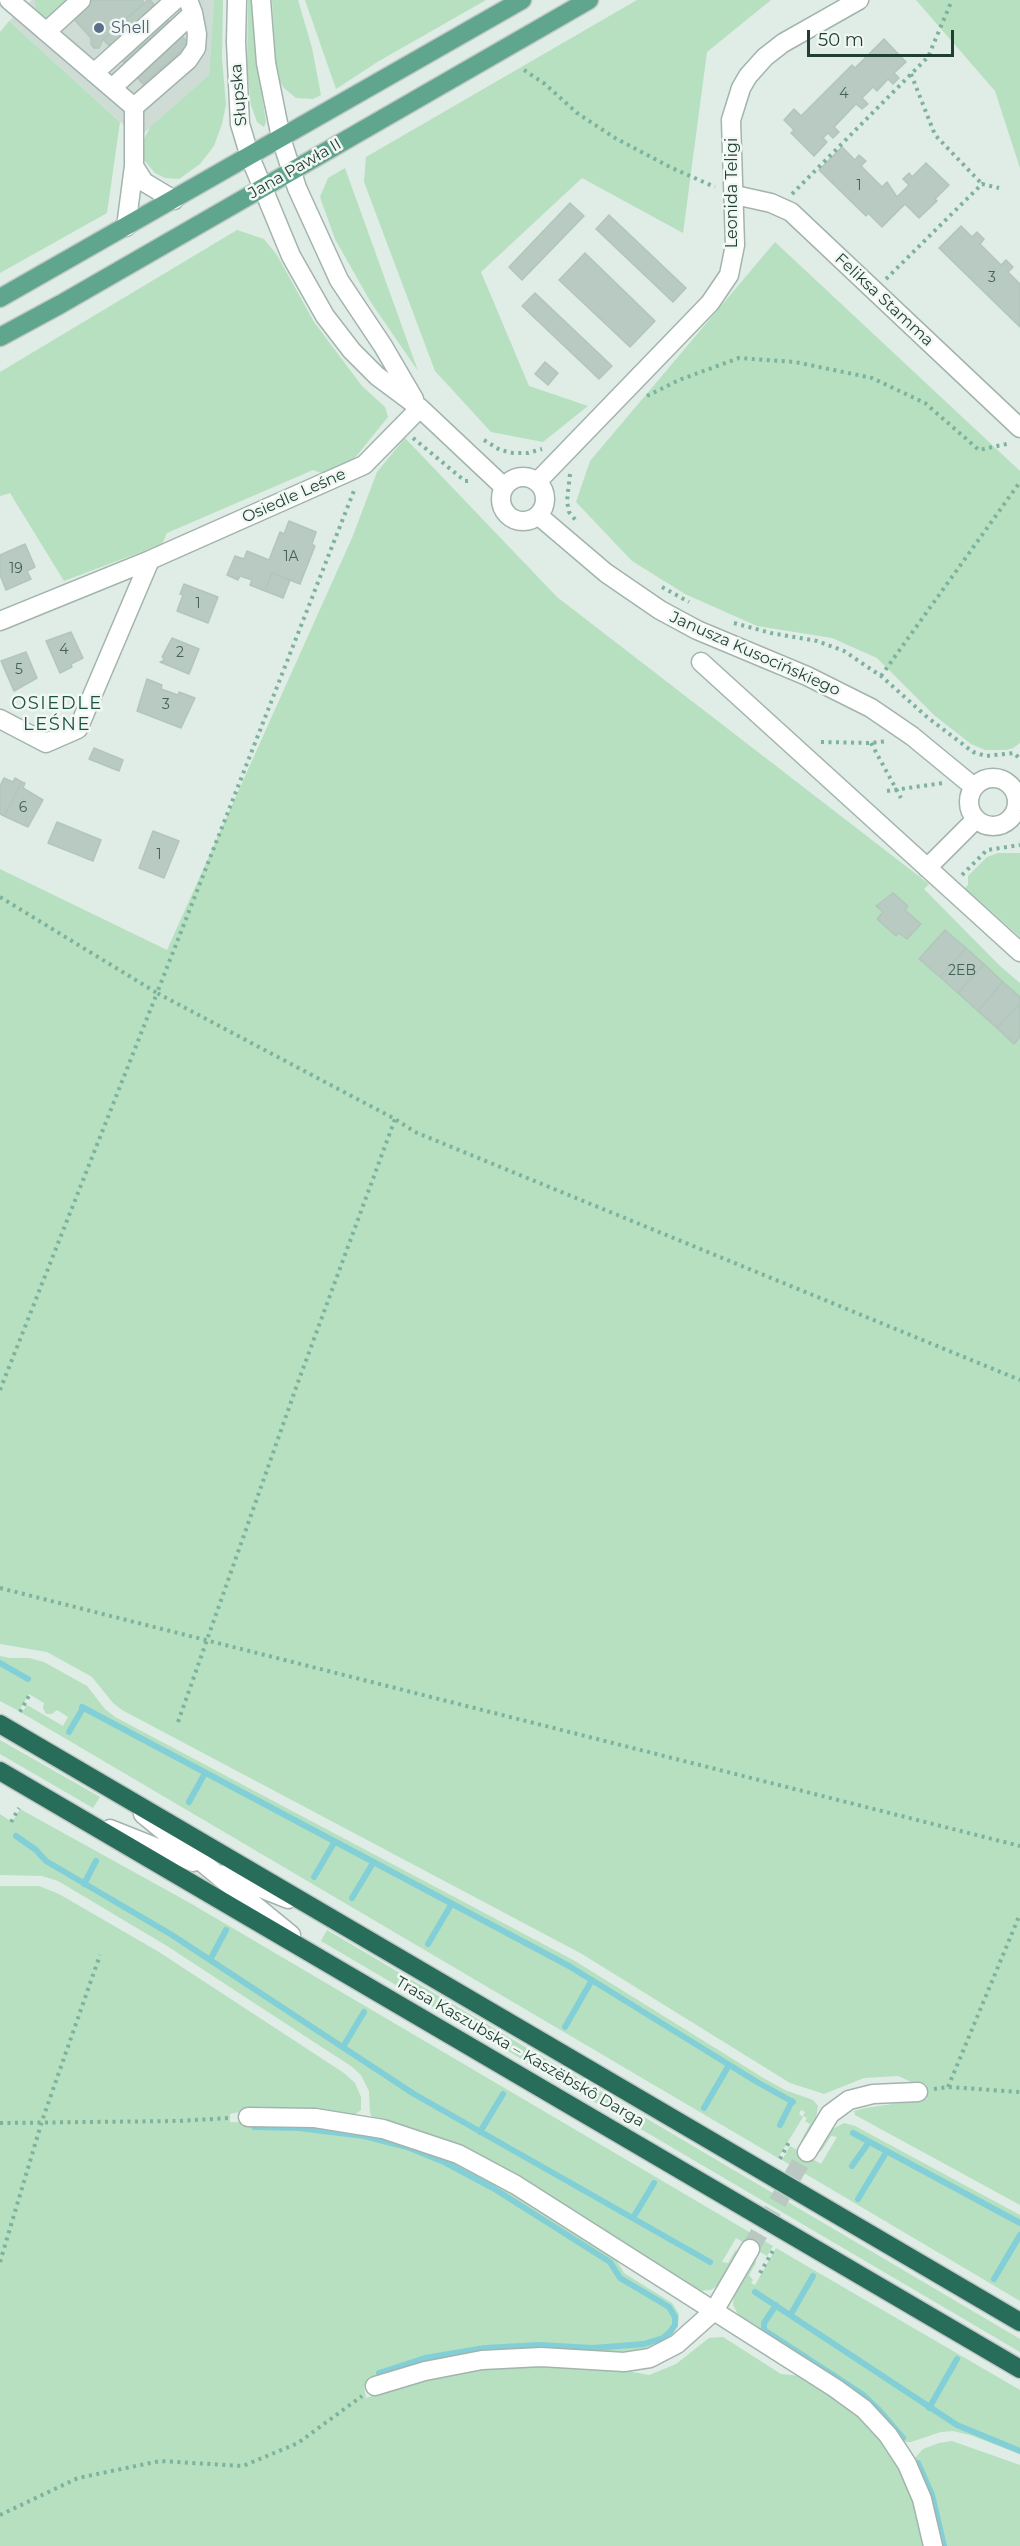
<!DOCTYPE html>
<meta charset="utf-8">
<style>
body{margin:0}
#map{position:relative;width:1020px;height:2546px;overflow:hidden;background:#e0ece6;font-family:Montserrat,sans-serif}
canvas{display:block}
.scale{position:absolute;left:807px;top:30px;width:147px;height:27px;box-sizing:border-box;border:3px solid #1f3e34;border-top:0;padding-left:8px;font-size:18px;line-height:21px;white-space:nowrap;color:#1f3e34;-webkit-text-stroke:4px #f1f8f4;paint-order:stroke}
</style>
<div id="map">
<canvas width="1020" height="2546"></canvas>
<div class="scale">50 m</div>
</div>
<script>
const g = document.querySelector('canvas').getContext('2d');
g.lineJoin = 'round';
function paint(path, color) {
  g.fillStyle = color;
  g.fill(path, 'evenodd');
}
function shape(rows) {
  const path = new Path2D();
  for (const r of rows) {
    if (r.length === 3) {
      path.moveTo(r[0] + r[2], r[1]);
      path.arc(r[0], r[1], r[2], 0, 2 * Math.PI);
      continue;
    }
    path.moveTo(r[0], r[1]);
    for (let i = 2; i < r.length; i += 2) path.lineTo(r[i], r[i + 1]);
  }
  return path;
}
function trace(path, color, width, dash) {
  g.strokeStyle = color;
  g.lineWidth = width;
  g.lineCap = dash ? 'butt' : 'round';
  g.setLineDash(dash || []);
  g.stroke(path);
}
function label(font, color, halo, rows, align = 'center') {
  g.font = font + ' Montserrat,sans-serif';
  g.lineWidth = 5;
  g.setLineDash([]);
  g.textBaseline = 'middle';
  g.strokeStyle = halo;
  g.fillStyle = color;
  for (const [text, x, y, turn = 0] of rows) {
    g.save();
    g.translate(x, y);
    g.rotate((+turn || 0) * Math.PI / 180);
    g.textAlign = isNaN(turn) ? turn : align;
    if (halo) g.strokeText(text, 0, 0);
    g.fillText(text, 0, 0);
    g.restore();
  }
}
paint(shape([
 [32,0,214,0,209,75,138,138,9,21]
]), '#cedcd5');
paint(shape([
 [35,0,67,0,46,19,36,10],
 [214,0,223,0,222,59,226,104,222,124,214,146,200,164,179,179,165,178,155,173,144,160,143,141,150,127,209,75],
 [248,0,254,0,258,69,266,122,264,127,257,122,251,105,247,69],
 [272,0,298,0,312,48,321,95,313,99,296,98,284,88,279,80,276,66],
 [305,0,486,0,379,61,336,89],
 [637,0,771,0,707,52,683,233,582,178,481,272,529,386,588,406,543,442,491,432,435,371,364,182,366,157],
 [916,0,1020,0,1020,168,995,91],
 [9,21,120,122,107,213,0,273,0,32],
 [345,168,418,371,370,301,335,239,320,197,328,178],
 [237,230,264,239,277,255,314,322,362,386,385,407,388,417,354,459,324,474,313,470,167,533,162,544,64,581,10,493,0,496,0,372],
 [775,242,1020,471,1020,743,1013,748,1006,750,985,750,971,744,934,715,877,658,832,638,757,626,685,594,632,561,576,502,590,461],
 [405,438,557,597,929,884,924,889,999,965,1020,983,1020,2205,855,2115,854,2111,865,2108,927,2099,926,2084,916,2084,898,2076,864,2078,824,2094,790,2083,582,1954,122,1710,113,1703,92,1677,47,1652,0,1644,0,869,167,950,352,538,377,472],
 [998,853,1020,853,1020,937,965,888,968,885,968,876,987,857],
 [0,1656,10,1658,29,1658,44,1662,87,1686,105,1709,115,1717,575,1961,765,2079,785,2090,813,2100,818,2106,815,2124,801,2144,802,2139,810,2124,805,2121,807,2118,803,2116,805,2112,801,2110,799,2114,803,2117,778,2158,22,1713,27,1705,63,1726,68,1717,57,1710,52,1714,46,1714,43,1708,44,1703,29,1694,19,1711,0,1701],
 [0,1740,100,1797,93,1808,0,1754],
 [20,1809,190,1903,773,2246,767,2256,736,2238,722,2262,728,2263,735,2251,742,2248,720,2284,711,2290,698,2291,453,2144,408,2128,373,2119,370,2113,369,2091,361,2075,351,2066,297,2031,167,1946,58,1881,42,1876,0,1875,0,1814,12,1822],
 [0,1886,39,1886,59,1894,159,1952,344,2073,355,2083,361,2097,361,2110,354,2115,248,2110,230,2114,230,2122,296,2124,355,2130,420,2147,481,2173,614,2256,624,2273,672,2303,679,2314,678,2324,673,2334,645,2349,373,2380,364,2387,366,2398,402,2385,474,2369,519,2365,622,2370,649,2375,676,2364,709,2338,723,2337,781,2374,801,2376,860,2418,884,2444,902,2473,912,2496,924,2546,0,2546],
 [327,1930,1020,2339,1020,2352,321,1941],
 [844,2123,855,2126,1020,2215,1020,2301,782,2160,790,2146,821,2164,837,2137,831,2136,822,2150,816,2154,829,2131],
 [776,2248,1020,2390,1020,2454,970,2435,953,2431,941,2432,911,2442,905,2442,740,2318,733,2305,734,2294,755,2257,756,2263,749,2275,753,2280,751,2283,755,2285],
 [952,2441,1020,2465,1020,2546,941,2546,915,2458,923,2449,939,2443]
]), '#b6e0bf');
trace(shape([
 [0,1663,28,1679],
 [82,1707,569,1966,757,2082,793,2102],
 [69,1732,83,1708],
 [189,1802,205,1773],
 [16,1836,36,1850,46,1861,172,1935,414,2094,710,2262],
 [314,1877,334,1843],
 [84,1884,96,1861],
 [352,1898,373,1863],
 [428,1944,451,1905],
 [210,1960,226,1930],
 [565,2027,592,1980],
 [343,2047,364,2012],
 [704,2108,729,2065],
 [780,2125,792,2101],
 [254,2127,299,2128,364,2136,407,2147,444,2162,493,2188,610,2262,620,2278,669,2307,675,2317,675,2325,670,2332,663,2338,644,2344,593,2348,539,2345,485,2348,425,2358,379,2373],
 [480,2132,503,2094],
 [853,2133,1020,2223],
 [852,2166,869,2142],
 [858,2199,887,2151],
 [633,2218,654,2183],
 [994,2279,1020,2235],
 [755,2292,957,2425,1020,2451],
 [776,2305,764,2323,764,2330,862,2394,879,2410,903,2438],
 [791,2314,813,2276],
 [929,2408,957,2359],
 [918,2463,932,2495,944,2546]
]), '#82cfd7', 6);
const building = shape([
 [93,0,143,0,143,4,103,39,99,48,94,48,91,44,91,38,73,18,93,0],
 [148,0,150,0,189,44,143,84,103,39,148,0],
 [884,39,906,62,894,73,899,78,893,84,888,79,877,91,873,87,862,98,868,104,862,109,856,104,834,127,839,132,833,138,828,133,823,138,827,142,814,156,791,133,794,130,784,120,794,109,801,116,852,65,855,68,884,39],
 [842,147,855,160,859,155,866,161,861,166,882,187,887,182,897,197,909,185,903,179,909,173,912,177,926,163,949,185,935,199,937,201,919,218,905,204,882,227,868,213,866,216,819,170,842,147],
 [570,203,584,216,522,280,509,267,570,203],
 [609,215,686,288,673,302,596,229,609,215],
 [961,226,972,237,977,232,984,239,980,244,1001,265,1006,260,1013,267,1008,272,1020,284,1020,327,939,248,961,226],
 [585,253,655,321,630,347,559,280,585,253],
 [535,293,612,366,599,379,522,306,535,293],
 [545,362,558,373,548,385,535,374,545,362],
 [289,521,316,532,312,544,315,546,300,584,272,573,265,591,250,585,252,580,240,576,238,580,227,575,235,556,244,559,247,551,269,560,280,532,284,534,289,521],
 [25,544,35,567,27,571,31,579,6,590,0,575,0,555,25,544],
 [272,573,290,580,283,598,265,591,272,573],
 [184,584,218,597,208,623,177,611,183,595,180,594,184,584],
 [71,632,83,658,71,664,72,667,60,673,46,641,71,632],
 [172,638,199,649,189,674,160,662,163,661,164,657,162,657,172,638],
 [26,652,37,678,14,691,1,661,26,652],
 [147,679,162,685,161,689,178,695,179,692,195,698,181,728,137,711,147,679],
 [94,748,123,760,119,771,89,759,94,748],
 [4,778,13,782,15,778,22,782,4,816,0,814,0,786,4,778],
 [22,782,25,783,23,788,43,800,28,827,4,816,22,782],
 [57,822,101,840,93,861,48,843,57,822],
 [153,831,179,841,164,878,139,868,153,831],
 [893,893,908,906,905,910,921,924,907,939,899,933,896,936,877,919,883,912,876,906,893,893],
 [945,930,966,948,940,977,919,959,945,930],
 [966,948,984,964,958,993,940,977,966,948],
 [984,964,1003,982,978,1011,958,993,984,964],
 [1003,982,1020,997,1020,1003,997,1028,978,1011,1003,982],
 [1020,1003,1020,1037,1014,1044,997,1028,1020,1003]
]);
paint(building, '#b8cac1');
trace(building, '#b2c6bc', 1.5);
trace(shape([
 [750,2249,807,2152]
]), '#b9c9c2', 18, [18, 9]);
const minor = shape([
 [9,0,134,107,134,166,126,227],
 [237,0,236,42,240,124,250,157,291,256,325,316,352,351,377,376,420,408,504,487],
 [261,0,266,63,281,138,297,188,339,280,383,346,414,399],
 [46,32,81,0],
 [94,73,175,0],
 [112,88,193,13],
 [134,107,188,60,196,48,197,34,193,13,188,0],
 [134,166,144,182,174,200],
 [735,195,771,203,791,212,1020,428],
 [523,499,22],
 [538,481,710,303,729,275,735,245,731,120,741,88,748,76,765,57,783,43,859,0],
 [539,516,606,573,660,610,697,630,807,676,871,708,912,736,974,787],
 [0,621,150,560,364,465,420,408],
 [701,662,1020,952],
 [0,719,46,743,78,729,150,560],
 [993,802,24],
 [927,868,976,819],
 [143,1814,291,1935],
 [110,1829,193,1862],
 [225,1874,288,1899],
 [248,2117,315,2118,383,2129,458,2154,516,2185,835,2388,864,2409,888,2435,907,2464,922,2499,933,2546],
 [807,2152,830,2114,849,2100,873,2094,918,2092],
 [375,2386,425,2371,482,2360,541,2357,624,2362,650,2358,677,2344,714,2311,750,2249]
]);
const major = shape([
 [0,298,522,0],
 [0,337,61,304,589,0]
]);
const highway = shape([
 [0,1724,1020,2322],
 [0,1771,1020,2369]
]);
trace(minor, '#a2b4ad', 21);
trace(major, '#c0c9c6', 21);
trace(highway, '#c0c9c6', 21);
trace(shape([
 [524,70,545,84,577,113,615,138,672,168,715,187],
 [911,74,935,135,982,184],
 [792,194,928,57,952,0],
 [886,279,982,184,999,188],
 [647,396,679,380,739,358,795,362,872,378,925,403,979,450,1011,443],
 [413,438,465,481,470,481],
 [484,440,500,450,513,453,528,453,542,449],
 [570,474,567,501,569,512,577,522],
 [662,587,689,602],
 [734,623,771,633,817,641,844,651,881,676,927,717,973,752,986,756,1014,753,1020,759],
 [881,676,1020,482],
 [821,742,871,743,888,741],
 [871,743,901,798],
 [887,791,943,783],
 [962,875,987,850,1020,845],
 [0,897,157,993,355,488],
 [0,1390,157,993,395,1119,415,1132,1020,1380],
 [0,1588,1020,1846],
 [20,1712,30,1694],
 [178,1722,297,1385,395,1119],
 [11,1822,19,1808],
 [948,2087,1020,1914],
 [934,2089,948,2087,1020,2092],
 [0,2123,178,2121,230,2118],
 [780,2159,790,2140],
 [0,2262,42,2121,100,1955],
 [760,2273,775,2247],
 [0,2515,78,2478,160,2461,243,2466,298,2443,362,2396]
]), '#7db39e', 4, [3, 4.5]);
trace(minor, '#fff', 18);
trace(major, '#60a68f', 18);
trace(highway, '#286d5a', 18);
for (const [x, y, r, color] of [
 [99,28,6,"#5c6f8a"]
]) {
  const dot = new Path2D();
  dot.arc(x, y, r, 0, 2 * Math.PI);
  g.fillStyle = color;
  g.fill(dot);
  trace(dot, '#f1f8f4', 2);
}
label('14px', '#456157', null, [
 ["4",844,94],
 ["1",859,186],
 ["3",992,278],
 ["1A",291,557],
 ["19",16,569],
 ["1",198,604],
 ["4",64,650],
 ["2",180,653],
 ["5",19,670],
 ["3",166,705],
 ["6",23,808],
 ["1",159,855],
 ["2EB",962,971]
]);
label('16px', '#4e5e75', '#f1f8f4', [
 ["Shell",111,28]
], 'left');
label('16px', '#1f3e34', '#f1f8f4', [
 ["Słupska",239,95,-95],
 ["Jana Pawła II",295,169,-30],
 ["Leonida Teligi",732,193,-90],
 ["Feliksa Stamma",884,300,43],
 ["Osiedle Leśne",294,496,-24],
 ["Janusza Kusocińskiego",755,654,24],
 ["Trasa Kaszubska – Kaszëbskô Darga",520,2052,30]
]);
g.letterSpacing = '1.5px';
label('18px', '#195240', '#f1f8f4', [
 ["OSIEDLE",57,704],
 ["LEŚNE",57,725]
]);
g.letterSpacing = '0px';
</script>
